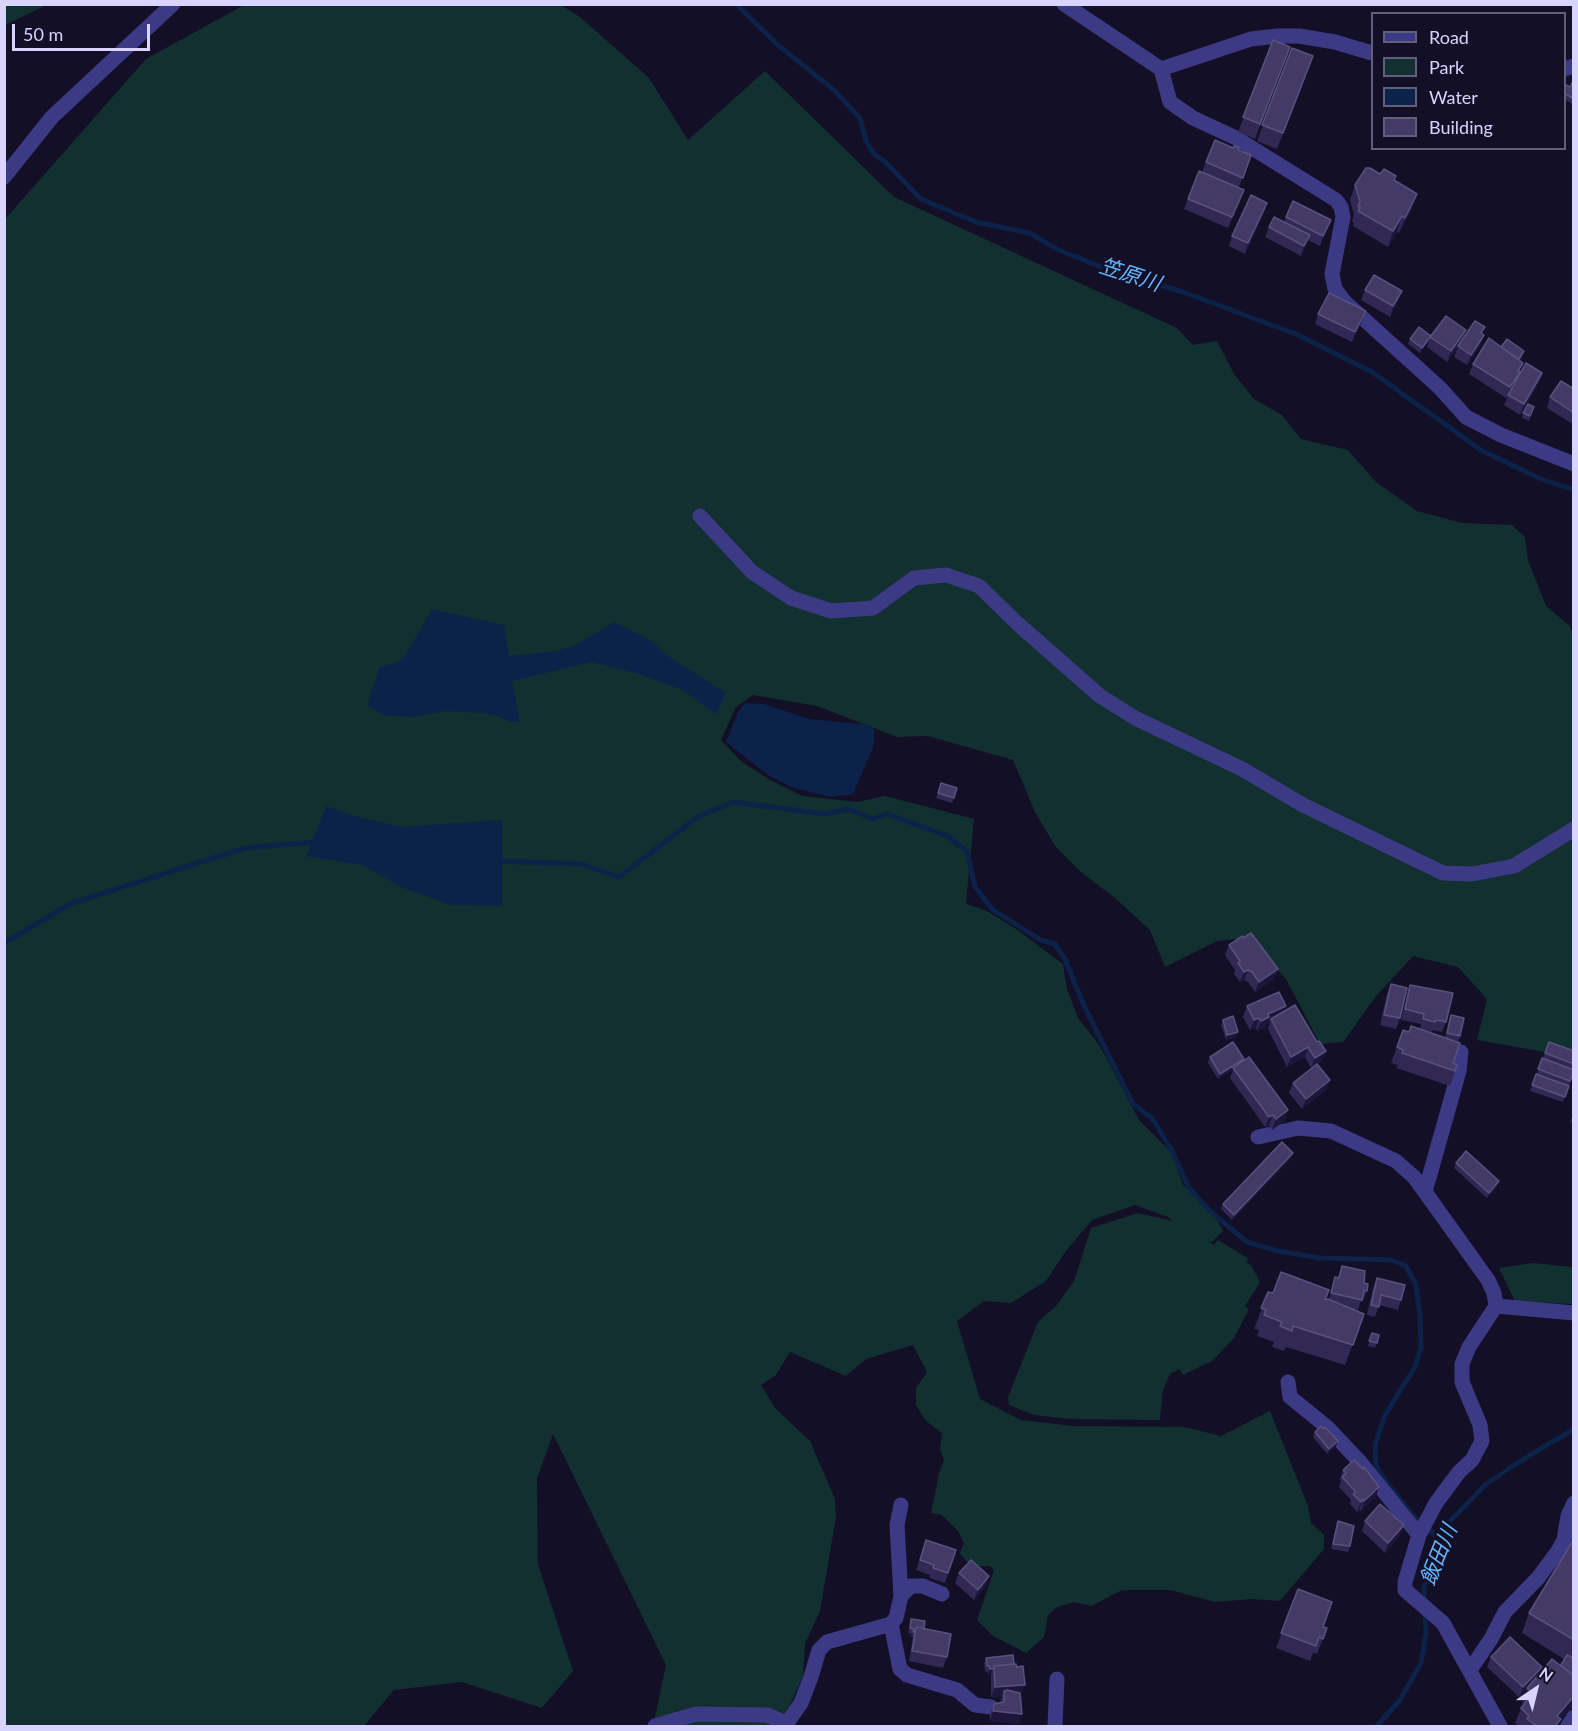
<!DOCTYPE html>
<meta charset="utf-8">
<style>
body{margin:0}
#map{position:relative;width:1578px;height:1731px;overflow:hidden;background:#130f26;font-family:Lato,sans-serif}
canvas{display:block}
.frame{position:absolute;inset:0;border:6px solid #d9d4ff;pointer-events:none}
.legend{position:absolute;left:1371px;top:12px;width:195px;height:138px;box-sizing:border-box;background:#130f26;border:2px solid #625e7d;margin:0;padding:8px 10px;list-style:none;font-size:18px;color:#d9d4ff}
.legend li{display:flex;align-items:center;gap:12px;height:30px}
.legend b{width:30px;border:2px solid #625e7d}
.north{position:absolute;left:1506px;top:1659px;width:60px;height:60px;-webkit-text-stroke:4px #130f26;paint-order:stroke;rotate:35deg;font-size:16px;font-weight:700;line-height:24px;text-align:center;color:#d9d4ff}
.north::after{content:'';display:block;margin:auto;width:21px;height:27px;background:#d9d4ff;clip-path:polygon(50% 0,100% 100%,50% 72%,0 100%)}
.scale{position:absolute;left:12px;top:24px;width:138px;height:27px;box-sizing:border-box;border:3px solid #d9d4ff;border-top:0;padding-left:8px;font-size:18px;line-height:21px;white-space:nowrap;color:#d9d4ff;-webkit-text-stroke:4px #130f26;paint-order:stroke}
</style>
<div id="map">
<canvas width="1578" height="1731"></canvas>
<div class="frame"></div>
<ul class="legend">
<li><b style="height:8px;background:#3d3a85"></b>Road</li>
<li><b style="height:16px;background:#12302f"></b>Park</li>
<li><b style="height:16px;background:#0c2248"></b>Water</li>
<li><b style="height:16px;background:#433a66"></b>Building</li>
</ul>
<div class="north">N</div>
<div class="scale">50 m</div>
</div>
<script>
const g = document.querySelector('canvas').getContext('2d');
g.lineJoin = 'round';
function paint(path, color) {
  g.fillStyle = color;
  g.fill(path, 'evenodd');
}
function shape(rows) {
  const path = new Path2D();
  for (const r of rows) {
    path.moveTo(r[0], r[1]);
    for (let i = 2; i < r.length; i += 2) path.lineTo(r[i], r[i + 1]);
  }
  return path;
}
function trace(path, color, width, dash) {
  g.strokeStyle = color;
  g.lineWidth = width;
  g.lineCap = dash ? 'butt' : 'round';
  g.setLineDash(dash || []);
  g.stroke(path);
}
function label(font, color, halo, rows, align = 'center') {
  g.font = font + ' Lato,"Noto Sans JP",sans-serif';
  g.lineWidth = 6;
  g.setLineDash([]);
  g.textBaseline = 'middle';
  g.strokeStyle = halo;
  g.fillStyle = color;
  for (const [text, x, y, turn = 0] of rows) {
    g.save();
    g.translate(x, y);
    g.rotate((+turn || 0) * Math.PI / 180);
    g.textAlign = isNaN(turn) ? turn : align;
    if (halo) g.strokeText(text, 0, 0);
    g.fillText(text, 0, 0);
    g.restore();
  }
}
paint(shape([
 [5,4,47,4,47,5,5,25],
 [244,5,561,5,580,17,649,78,688,140,765,71,894,197,1177,328,1193,345,1217,341,1234,374,1254,399,1282,415,1301,439,1348,450,1376,482,1417,511,1462,523,1512,525,1525,537,1528,560,1546,606,1570,626,1573,636,1573,1057,1477,1040,1487,999,1458,967,1413,956,1377,995,1343,1042,1320,1044,1286,979,1247,938,1217,941,1165,967,1150,930,1115,898,1081,872,1055,846,1035,812,1013,760,928,736,897,737,817,706,753,695,736,707,721,740,741,761,770,780,803,796,857,802,885,796,974,819,966,904,987,911,1016,929,1063,964,1067,989,1078,1018,1100,1046,1139,1120,1172,1153,1183,1185,1212,1210,1223,1231,1212,1242,1208,1241,1214,1245,1218,1240,1249,1259,1246,1262,1251,1265,1260,1282,1245,1306,1249,1309,1234,1338,1212,1361,1183,1375,1179,1369,1170,1374,1163,1390,1160,1420,1069,1419,1034,1415,1009,1405,1008,1397,1038,1322,1057,1305,1074,1281,1091,1228,1138,1213,1173,1221,1168,1217,1135,1205,1092,1220,1065,1252,1046,1281,1011,1303,984,1301,957,1321,980,1399,1021,1420,1073,1426,1185,1427,1221,1436,1270,1411,1308,1506,1311,1523,1324,1535,1324,1549,1280,1601,1252,1599,1215,1602,1170,1590,1122,1590,1091,1606,1074,1602,1057,1607,1048,1615,1044,1637,1026,1653,993,1636,977,1620,994,1570,990,1566,973,1566,966,1561,960,1553,964,1543,958,1531,942,1515,931,1513,939,1473,944,1460,940,1448,942,1433,926,1421,916,1405,916,1388,927,1372,913,1345,866,1359,846,1376,790,1352,776,1375,761,1385,775,1408,810,1441,835,1499,836,1517,820,1611,805,1644,803,1677,789,1707,775,1726,653,1726,666,1665,553,1434,537,1479,538,1564,573,1671,542,1708,462,1682,394,1690,364,1726,5,1726,5,219,146,59],
 [1533,1263,1573,1267,1573,1304,1515,1301,1499,1268]
]), '#12302f');
paint(shape([
 [432,609,504,625,509,656,557,651,576,645,614,622,652,641,668,656,726,693,716,714,683,690,639,674,591,662,512,681,520,722,510,722,498,716,483,713,445,711,412,717,382,715,367,704,380,667,398,662,406,654],
 [745,703,764,704,809,719,869,725,874,729,874,745,853,794,830,797,791,787,768,775,726,742,738,712],
 [326,806,355,816,401,827,502,820,502,906,451,905,401,887,363,865,306,856]
]), '#0c2248');
trace(shape([
 [736,4,778,45,834,90,860,118,866,141,873,153,885,162,921,199,976,222,1029,233,1059,250,1096,265,1186,293,1298,335,1372,372,1481,450,1541,479,1574,490],
 [495,861,581,864,619,877,699,816,734,802,825,814,849,809,873,819,887,814,948,836,967,852,975,887,993,910,1041,940,1055,944,1065,959,1085,1008,1133,1104,1152,1118,1171,1149,1189,1188,1211,1212,1247,1242,1278,1251,1320,1258,1392,1260,1406,1266,1416,1285,1420,1315,1421,1348,1415,1367,1385,1415,1375,1445,1376,1466,1386,1482,1416,1519,1440,1539],
 [4,943,72,903,245,848,316,842],
 [1424,1602,1424,1587,1440,1539,1451,1520,1486,1484,1525,1458,1574,1429],
 [1377,1726,1400,1700,1421,1663,1426,1633,1425,1611]
]), '#0c2248', 5);
trace(shape([
 [1064,4,1161,69,1170,102,1193,118,1236,138,1336,200,1341,207,1343,217,1332,274,1335,289,1345,302,1440,388,1466,417,1501,435,1574,464],
 [1161,69,1251,39,1278,36,1299,36,1335,42,1372,53],
 [1564,69,1574,66],
 [4,177,52,117,173,4],
 [700,516,752,572,791,598,831,611,873,608,914,578,946,575,979,586,1018,624,1100,696,1135,718,1242,769,1303,805,1443,873,1472,874,1514,866,1574,829],
 [1258,1137,1298,1128,1331,1131,1396,1161,1414,1177,1425,1192,1488,1280,1494,1293,1496,1306,1469,1347,1462,1364,1462,1382,1480,1425,1482,1441,1472,1460,1459,1472,1436,1503,1419,1535,1405,1582,1405,1590,1443,1623,1500,1726],
 [1425,1192,1459,1071,1461,1052],
 [1496,1306,1574,1313],
 [1288,1382,1290,1397,1327,1427,1360,1462,1419,1535],
 [901,1596,911,1586,923,1586,942,1594],
 [891,1624,900,1669,907,1675,957,1690,975,1705,991,1707],
 [1470,1670,1491,1639,1505,1612,1538,1578,1558,1551,1564,1540,1568,1516,1574,1503],
 [655,1726,696,1714,767,1715,786,1723],
 [785,1726,801,1703,811,1677,819,1650,827,1642,891,1624,896,1618,901,1596,897,1525,901,1505],
 [1055,1726,1057,1679],
 [1568,1726,1574,1717]
]), '#3d3a85', 15);
paint(shape([
 [1273,40,1290,47,1255,139,1238,132],
 [1292,48,1313,56,1277,149,1257,141],
 [1574,82,1574,105,1564,99,1564,84,1570,87],
 [1238,150,1251,155,1239,187,1240,200,1228,228,1184,209,1188,199,1202,172,1206,162],
 [1380,174,1394,180,1412,209,1399,233,1397,232,1388,247,1353,226,1354,223,1352,222,1354,215,1350,200,1355,185],
 [1264,213,1245,254,1229,246,1232,236],
 [1286,217,1331,220,1320,246,1308,240,1301,256,1265,237,1269,227,1284,222],
 [1365,290,1398,301,1390,317,1361,300],
 [1366,311,1362,321,1352,342,1315,324,1318,314],
 [1482,334,1484,335,1480,346,1467,365,1454,357,1458,347,1447,362,1427,347,1430,337,1463,339],
 [1431,336,1429,341,1420,353,1408,344,1410,339],
 [1501,347,1522,356,1520,360,1523,363,1517,379,1539,383,1520,415,1504,405,1508,396,1506,398,1469,374,1473,364],
 [1574,389,1574,425,1547,408,1550,397],
 [1534,407,1529,421,1522,418,1523,413],
 [941,783,957,788,952,803,936,798],
 [1243,938,1278,969,1274,979,1255,992,1248,982,1244,980,1240,982,1234,974,1235,970,1225,955,1229,945],
 [1391,984,1400,1018,1396,1029,1380,1025,1387,994],
 [1410,985,1446,1022,1442,1032,1432,1030,1432,1032,1420,1029,1421,1024,1401,1020,1407,996],
 [1247,1006,1286,1006,1284,1011,1326,1051,1322,1061,1317,1064,1330,1080,1326,1090,1302,1109,1289,1093,1293,1083,1315,1065,1311,1068,1305,1057,1287,1067,1268,1029,1270,1021,1267,1023,1266,1027,1257,1031,1256,1028,1250,1030,1243,1017],
 [1451,1015,1460,1036,1458,1041,1448,1039,1453,1063,1457,1065,1450,1086,1396,1068,1398,1065,1391,1063,1403,1030,1409,1032,1445,1038],
 [1223,1020,1238,1032,1236,1037,1226,1040,1221,1025],
 [1549,1042,1574,1051,1574,1072,1563,1102,1530,1091],
 [1210,1057,1243,1061,1288,1110,1284,1121,1272,1130,1269,1125,1265,1127,1230,1078,1233,1070,1218,1079,1208,1063],
 [1574,1112,1574,1123,1570,1122],
 [1293,1153,1291,1158,1232,1220,1221,1209,1223,1204],
 [1456,1163,1497,1187,1487,1198,1454,1168],
 [1342,1266,1364,1283,1367,1291,1363,1301,1361,1301,1358,1310,1349,1308,1364,1314,1345,1365,1286,1347,1284,1351,1272,1347,1274,1342,1257,1336,1259,1330,1254,1329,1268,1292,1273,1293,1329,1299,1335,1277,1338,1277],
 [1377,1278,1401,1300,1398,1310,1379,1305,1375,1317,1367,1315,1373,1288],
 [1372,1333,1379,1335,1375,1348,1368,1346],
 [1323,1429,1338,1441,1336,1446,1327,1454,1313,1437,1315,1432],
 [1343,1470,1376,1497,1361,1511,1359,1510,1357,1512,1350,1504,1351,1500,1339,1487,1341,1481,1340,1480],
 [1338,1521,1350,1546,1348,1552,1331,1549],
 [1365,1521,1404,1525,1400,1535,1385,1553,1362,1531],
 [1574,1539,1574,1705,1561,1720,1558,1726,1519,1726,1515,1723,1521,1708,1524,1704,1522,1703,1527,1689,1519,1697,1487,1667,1491,1657,1539,1674,1561,1665,1564,1659,1522,1633,1529,1613],
 [926,1540,948,1573,945,1583,929,1578,930,1575,916,1570],
 [959,1573,989,1576,986,1586,974,1600,955,1583],
 [1298,1589,1323,1627,1327,1628,1317,1654,1313,1653,1310,1661,1276,1648],
 [911,1619,924,1629,947,1657,943,1668,909,1661,913,1637,911,1637,912,1634,908,1633],
 [986,1658,1014,1664,1021,1695,1022,1714,1019,1724,990,1721,990,1714,994,1704,1000,1703,1002,1696,991,1697,991,1674,988,1674,987,1671,985,1672,984,1663]
]), '#312854');
paint(shape([
 [1417,194,1412,209,1399,233,1405,218],
 [1267,203,1264,213,1245,254,1248,243],
 [1402,216,1397,232,1388,247,1393,231],
 [1331,220,1327,230,1320,246,1323,236],
 [1310,235,1306,246,1301,256,1304,246],
 [1402,291,1398,301,1390,317,1393,306],
 [1366,311,1362,321,1352,342,1355,332],
 [1466,330,1462,340,1447,362,1451,351],
 [1484,335,1480,346,1467,365,1471,355],
 [1431,336,1429,341,1420,353,1422,348],
 [1523,363,1516,382,1506,398,1518,371],
 [1542,373,1539,383,1520,415,1524,404],
 [1278,969,1274,979,1255,992,1259,982],
 [1248,970,1244,980,1240,982,1244,972],
 [1286,1006,1282,1016,1271,1019,1270,1021,1267,1023,1266,1027,1257,1031,1261,1021,1268,1014],
 [1259,1018,1256,1028,1250,1030,1254,1020],
 [1238,1032,1236,1037,1226,1040,1227,1035],
 [1308,1047,1305,1057,1287,1067,1291,1057],
 [1326,1051,1322,1061,1311,1068,1315,1058],
 [1244,1059,1242,1064,1233,1068,1233,1070,1218,1079,1220,1074],
 [1330,1080,1326,1090,1302,1109,1306,1099],
 [1288,1110,1284,1121,1272,1130,1276,1119],
 [1273,1115,1269,1125,1265,1127,1269,1117],
 [1293,1153,1291,1158,1232,1220,1234,1215],
 [1499,1181,1497,1187,1487,1198,1489,1193],
 [1338,1441,1336,1446,1327,1454,1329,1449],
 [1379,1487,1376,1497,1361,1511,1364,1501],
 [1363,1499,1359,1510,1357,1512,1361,1502],
 [1404,1525,1400,1535,1385,1553,1388,1543],
 [989,1576,986,1586,974,1600,978,1590],
 [1542,1667,1538,1677,1519,1697,1523,1687],
 [990,1669,993,1669,991,1674,988,1674],
 [1025,1685,1021,1695,1004,1691,1002,1696,991,1697,995,1687],
 [1574,1696,1574,1705,1561,1720,1558,1726,1553,1726,1557,1716],
 [993,1711,1022,1714,1019,1724,990,1721]
]), '#1d163a');
const building = shape([
 [1273,40,1290,47,1260,124,1243,117,1273,40],
 [1292,48,1313,56,1283,133,1262,125,1292,48],
 [1573,81,1574,82,1574,99,1564,93,1564,84,1570,87,1573,81],
 [1215,140,1233,148,1234,146,1239,148,1238,150,1251,155,1243,178,1206,162,1215,140],
 [1366,168,1370,168,1380,174,1384,169,1396,176,1394,180,1417,194,1405,218,1402,216,1393,231,1358,211,1360,208,1358,206,1360,201,1355,185,1366,168],
 [1199,171,1244,190,1232,217,1188,199,1199,171],
 [1251,195,1267,203,1248,243,1232,236,1251,195],
 [1293,201,1331,220,1323,236,1286,217,1293,201],
 [1274,217,1310,235,1304,246,1269,227,1274,217],
 [1374,275,1402,291,1393,306,1365,290,1374,275],
 [1329,293,1366,311,1355,332,1318,314,1329,293],
 [1446,316,1466,330,1451,351,1430,337,1446,316],
 [1475,321,1485,327,1481,333,1484,335,1471,355,1458,346,1475,321],
 [1419,327,1431,336,1422,348,1410,339,1419,327],
 [1489,338,1523,363,1518,371,1520,372,1510,387,1473,364,1489,338],
 [1507,339,1524,351,1519,359,1501,347,1507,339],
 [1526,363,1542,373,1524,404,1508,395,1526,363],
 [1561,381,1574,389,1574,413,1550,397,1561,381],
 [1528,404,1534,407,1530,416,1523,413,1528,404],
 [941,783,957,788,954,798,938,793,941,783],
 [1251,933,1278,969,1259,982,1252,972,1248,970,1244,972,1238,963,1240,961,1229,945,1242,936,1243,938,1251,933],
 [1391,984,1407,988,1400,1018,1384,1015,1391,984],
 [1410,985,1453,993,1446,1022,1436,1020,1435,1022,1423,1019,1424,1014,1405,1009,1410,985],
 [1279,992,1286,1006,1268,1014,1269,1017,1261,1021,1259,1018,1254,1020,1247,1006,1279,992],
 [1295,1005,1317,1042,1319,1041,1326,1051,1315,1058,1308,1047,1291,1057,1271,1019,1295,1005],
 [1451,1015,1464,1018,1460,1036,1447,1033,1451,1015],
 [1233,1016,1238,1032,1227,1035,1223,1020,1233,1016],
 [1411,1026,1460,1043,1453,1063,1457,1065,1455,1071,1402,1053,1403,1050,1397,1047,1403,1030,1409,1032,1411,1026],
 [1233,1042,1244,1059,1220,1074,1210,1057,1233,1042],
 [1549,1042,1574,1051,1574,1064,1545,1053,1549,1042],
 [1249,1057,1288,1110,1276,1119,1273,1115,1269,1117,1233,1068,1249,1057],
 [1542,1058,1574,1070,1570,1081,1538,1069,1542,1058],
 [1317,1064,1330,1080,1306,1099,1293,1083,1317,1064],
 [1536,1074,1569,1086,1565,1097,1532,1085,1536,1074],
 [1282,1142,1293,1153,1234,1215,1223,1204,1282,1142],
 [1466,1151,1499,1181,1489,1193,1456,1163,1466,1151],
 [1342,1266,1365,1271,1364,1283,1368,1284,1367,1291,1364,1290,1362,1300,1331,1293,1335,1277,1339,1278,1342,1266],
 [1281,1272,1329,1290,1325,1300,1328,1299,1364,1314,1353,1345,1293,1326,1292,1331,1280,1326,1282,1322,1264,1315,1266,1310,1261,1308,1268,1292,1273,1293,1281,1272],
 [1377,1278,1405,1285,1401,1300,1381,1295,1379,1307,1371,1305,1377,1278],
 [1372,1333,1379,1335,1377,1343,1369,1341,1372,1333],
 [1321,1426,1323,1429,1325,1427,1338,1441,1329,1449,1315,1432,1321,1426],
 [1354,1460,1363,1469,1364,1467,1379,1487,1364,1501,1363,1499,1361,1502,1353,1494,1356,1492,1342,1477,1346,1473,1343,1470,1354,1460],
 [1380,1504,1404,1525,1388,1543,1365,1521,1380,1504],
 [1338,1521,1354,1526,1350,1546,1333,1544,1338,1521],
 [1574,1539,1574,1640,1529,1613,1574,1539],
 [926,1540,956,1550,948,1573,933,1568,934,1565,920,1560,926,1540],
 [971,1560,989,1576,978,1590,959,1573,971,1560],
 [1298,1589,1332,1602,1323,1627,1327,1628,1323,1639,1319,1637,1316,1646,1281,1633,1298,1589],
 [911,1619,925,1621,924,1629,926,1629,916,1627,915,1632,913,1632,914,1629,910,1628,911,1619],
 [916,1627,951,1634,947,1657,912,1651,916,1627],
 [1510,1637,1542,1667,1523,1687,1491,1657,1510,1637],
 [1013,1655,1014,1664,994,1666,993,1669,990,1669,989,1666,987,1666,986,1658,1013,1655],
 [1567,1655,1574,1658,1574,1676,1561,1665,1567,1655],
 [1552,1659,1574,1676,1574,1696,1557,1716,1561,1719,1555,1726,1537,1726,1527,1719,1529,1716,1521,1708,1533,1693,1527,1688,1552,1659],
 [1016,1664,1017,1667,1023,1666,1025,1685,995,1687,994,1666,1016,1664],
 [1007,1690,1020,1693,1022,1714,993,1711,994,1704,1004,1702,1004,1691,1007,1690]
]);
paint(building, '#433a66');
trace(building, '#5a527e', 1.5);
label('italic 21px', '#62b6ff', '#130f26', [
 ["笠原川",1130,275,18],
 ["飯田川",1439,1555,-68]
]);
</script>
